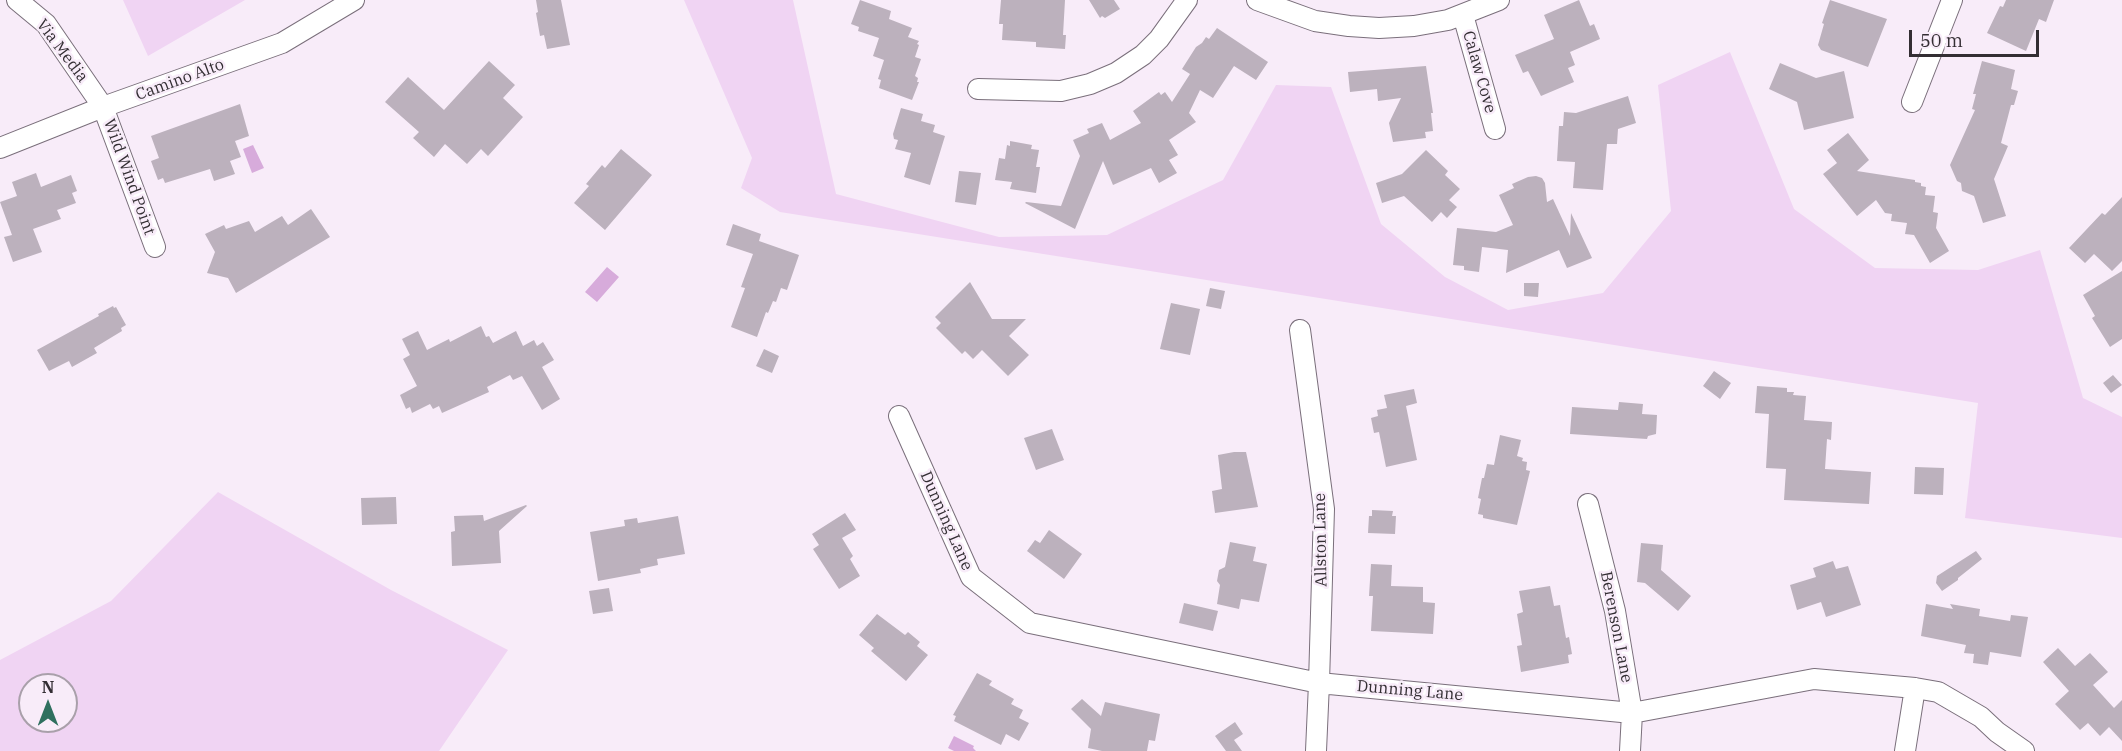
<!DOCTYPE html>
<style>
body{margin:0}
#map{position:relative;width:2122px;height:751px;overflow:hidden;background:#f8ecf9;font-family:"IBM Plex Serif",serif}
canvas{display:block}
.north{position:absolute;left:18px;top:673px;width:60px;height:60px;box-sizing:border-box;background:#f8ecf9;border:2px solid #a9a0aa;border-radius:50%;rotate:0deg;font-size:16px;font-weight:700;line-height:24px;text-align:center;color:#332e33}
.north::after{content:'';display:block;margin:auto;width:21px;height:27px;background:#2f705f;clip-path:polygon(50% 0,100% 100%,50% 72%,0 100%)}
.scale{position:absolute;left:1909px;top:30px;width:130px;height:27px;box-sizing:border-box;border:3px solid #332e33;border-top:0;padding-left:8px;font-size:18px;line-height:21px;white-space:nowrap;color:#332e33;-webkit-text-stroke:4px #f8ecf9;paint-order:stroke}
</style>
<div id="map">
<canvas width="2122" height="751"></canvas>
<div class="north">N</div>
<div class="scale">50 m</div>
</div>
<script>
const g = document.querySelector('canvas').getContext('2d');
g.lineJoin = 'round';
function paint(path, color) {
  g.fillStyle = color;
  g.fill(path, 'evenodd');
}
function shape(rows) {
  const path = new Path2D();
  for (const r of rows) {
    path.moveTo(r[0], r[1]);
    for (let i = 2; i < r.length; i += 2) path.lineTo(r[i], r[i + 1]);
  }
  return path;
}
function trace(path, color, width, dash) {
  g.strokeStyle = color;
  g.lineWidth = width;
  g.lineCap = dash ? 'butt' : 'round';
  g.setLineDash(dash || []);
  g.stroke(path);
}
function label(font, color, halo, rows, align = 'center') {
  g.font = font + ' "IBM Plex Serif",serif';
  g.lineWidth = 5;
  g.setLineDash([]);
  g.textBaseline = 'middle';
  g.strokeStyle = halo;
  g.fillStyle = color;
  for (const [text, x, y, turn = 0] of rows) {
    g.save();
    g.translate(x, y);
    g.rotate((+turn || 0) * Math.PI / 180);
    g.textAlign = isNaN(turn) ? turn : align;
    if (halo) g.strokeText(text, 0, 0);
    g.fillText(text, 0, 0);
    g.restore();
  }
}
paint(shape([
 [123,0,245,0,148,56],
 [684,0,793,0,836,194,999,237,1107,235,1223,180,1276,85,1331,87,1381,224,1445,277,1508,310,1603,293,1671,211,1658,85,1730,52,1794,209,1875,268,1978,270,2040,250,2083,398,2122,417,2122,538,1965,518,1978,403,780,212,741,188,752,158],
 [218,492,391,590,508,650,439,751,0,751,0,660,111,601],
 [30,685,66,685,66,721,30,721]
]), '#f0d4f3');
paint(shape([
 [253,145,264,168,252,173,243,149],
 [607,267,619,277,597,302,585,292],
 [954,736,974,746,973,748,976,751,954,751,948,748]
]), '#d7abdb');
paint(shape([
 [536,0,561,0,570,45,547,49,544,35,540,36,536,13,538,12],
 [860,0,891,11,889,19,912,28,908,37,919,41,917,44,919,45,915,57,921,59,915,76,918,78,917,82,919,82,912,100,879,88,881,80,878,79,884,60,873,56,879,38,858,31,859,27,851,24],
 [1001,0,1065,0,1063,35,1066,35,1065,49,1036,47,1036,42,1002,40,1003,24,999,24],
 [1089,0,1114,0,1120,9,1105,18,1102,16,1100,18],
 [1579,0,1590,26,1594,24,1600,39,1570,52,1575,65,1568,68,1574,82,1541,96,1528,71,1523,73,1515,55,1554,39,1544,15],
 [1830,0,1887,19,1868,67,1821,50,1818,45,1824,24,1822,23],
 [2006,0,2054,0,2046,22,2039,19,2026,51,1987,33,2000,6,2003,7],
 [1217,28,1268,62,1256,80,1234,66,1213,98,1200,90,1189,113,1196,122,1169,140,1178,155,1169,160,1177,173,1159,183,1151,168,1113,185,1103,161,1075,229,1025,203,1026,202,1061,206,1080,156,1073,140,1089,133,1087,129,1102,123,1110,140,1141,123,1133,111,1159,92,1161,95,1165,92,1172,102,1190,74,1182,69,1196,47,1202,43,1206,37,1209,39],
 [489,61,515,85,503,98,523,117,488,156,481,149,467,164,445,144,434,157,413,138,419,132,385,102,408,77,444,110],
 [1982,61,2015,70,2011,89,2018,91,2014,105,2011,105,2001,143,2008,146,1994,179,2006,216,1983,223,1974,196,1962,191,1961,183,1957,181,1950,165,1975,110,1972,109,1976,94,1973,94],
 [1780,63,1816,78,1844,71,1854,118,1804,130,1797,102,1769,89],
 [1426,66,1433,113,1431,113,1433,131,1425,132,1426,138,1393,142,1389,123,1401,98,1378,101,1377,89,1350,92,1348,72],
 [1628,96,1636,123,1618,129,1617,144,1607,144,1603,190,1573,188,1575,162,1557,161,1559,126,1563,126,1564,112,1576,113],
 [240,104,249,136,235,141,241,157,230,161,235,174,214,181,210,169,165,183,163,178,158,180,151,161,159,158,151,136],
 [901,108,923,114,921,121,935,125,933,132,945,136,930,185,904,177,911,153,895,149,898,140,894,139,893,134],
 [1848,133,1869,160,1857,171,1915,180,1915,182,1921,183,1921,186,1926,187,1925,195,1935,196,1933,212,1938,213,1936,228,1949,251,1930,263,1914,235,1905,234,1907,223,1891,221,1892,214,1885,213,1876,200,1857,216,1823,174,1837,163,1827,150],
 [1010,141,1032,145,1031,149,1039,150,1036,167,1040,167,1036,193,1010,189,1012,182,995,180,999,158,1005,159,1007,145,1010,146],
 [621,149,652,175,605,230,574,203,589,186,586,184,602,165,605,168],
 [1426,150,1448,171,1445,175,1460,189,1449,200,1457,207,1447,218,1441,212,1432,222,1404,196,1382,203,1376,183,1402,174],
 [959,171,981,173,976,205,955,202],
 [36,173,41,187,71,175,77,191,72,193,76,203,57,210,61,219,33,229,42,252,13,262,4,237,12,235,0,202,17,196,12,182],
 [1536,176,1542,178,1545,183,1547,202,1553,199,1570,236,1571,213,1592,258,1567,268,1559,250,1506,273,1508,250,1482,247,1479,272,1464,270,1464,266,1453,265,1457,228,1496,232,1513,225,1499,195,1514,188,1512,184,1528,177],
 [2122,197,2122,261,2112,271,2094,254,2085,263,2069,248,2102,213,2105,215],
 [311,209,330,237,236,293,228,278,207,273,215,252,205,234,224,225,226,229,249,221,255,232,282,216,288,225],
 [733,224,761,234,759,241,799,255,787,290,781,288,776,302,773,301,768,313,766,312,757,337,731,327,745,288,741,287,753,254,726,245],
 [2122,271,2122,339,2110,347,2092,318,2095,316,2083,295],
 [970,282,992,319,1026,319,1009,336,1029,355,1008,376,982,350,973,359,965,351,962,354,936,328,941,323,935,317],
 [1524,283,1539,283,1538,297,1524,296],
 [1210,288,1225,291,1221,309,1206,306],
 [1171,303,1200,309,1190,355,1160,349],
 [113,306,114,308,116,307,126,325,121,328,122,331,94,348,97,353,72,367,69,361,49,371,37,350,99,316,98,314],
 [481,326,486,337,489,336,493,343,516,331,523,346,534,340,537,346,543,342,554,360,542,367,560,399,542,410,522,376,513,380,510,375,487,387,489,392,442,413,439,406,433,409,430,404,412,413,410,407,406,409,400,395,417,386,403,359,410,355,402,339,418,331,427,350,449,339,450,342],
 [764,349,779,356,772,373,756,366],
 [1714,371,1731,383,1720,399,1703,386],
 [2113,375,2122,385,2111,393,2103,383],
 [1757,386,1787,388,1787,392,1794,392,1793,395,1806,396,1804,420,1832,422,1831,440,1827,439,1825,469,1871,472,1869,504,1784,500,1786,469,1766,468,1769,414,1755,413],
 [1414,389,1417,403,1406,406,1417,460,1386,467,1379,432,1374,433,1371,418,1378,416,1377,410,1387,408,1384,395],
 [1619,402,1643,404,1642,414,1657,415,1656,434,1648,436,1647,439,1570,434,1572,407,1618,410],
 [1052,429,1064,460,1036,470,1024,438],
 [1500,435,1521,440,1517,456,1523,458,1522,461,1527,462,1526,470,1530,471,1517,525,1483,518,1483,515,1478,514,1481,499,1478,498,1482,478,1484,478,1487,464,1494,465],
 [1234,452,1246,452,1258,507,1215,513,1212,491,1222,489,1218,455],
 [1915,467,1944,468,1943,495,1914,494],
 [396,497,397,524,362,525,361,498],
 [526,505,527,506,499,531,501,563,452,566,451,532,455,531,454,516,483,515,484,521],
 [1372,510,1393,511,1392,516,1396,516,1395,534,1368,533,1369,516,1372,516],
 [845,513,856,530,842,538,853,556,850,559,860,576,839,589,813,549,819,545,812,534],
 [678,516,685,554,657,559,658,565,640,569,641,573,598,581,590,532,625,526,624,520,637,518,638,523],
 [1049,530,1082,554,1064,579,1027,551,1035,540,1040,543],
 [1230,542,1256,547,1253,561,1267,564,1259,602,1241,599,1239,609,1217,604,1220,585,1217,581,1219,570,1225,567],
 [1641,543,1663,545,1661,570,1691,596,1678,611,1645,583,1637,582],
 [1976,551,1982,559,1958,578,1958,580,1942,591,1936,583,1937,576],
 [1833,561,1836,569,1848,566,1861,605,1826,617,1821,602,1797,610,1790,585,1816,577,1813,568],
 [1371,564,1392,565,1391,586,1423,587,1423,602,1435,603,1433,634,1371,631,1373,596,1369,596],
 [1550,586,1554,606,1560,605,1566,638,1569,637,1572,654,1568,655,1569,663,1521,672,1517,646,1522,645,1517,614,1523,612,1519,591],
 [609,588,613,611,593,614,589,591],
 [1184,603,1218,611,1213,631,1179,623],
 [1926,604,1953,609,1950,604,1980,609,1979,616,2010,621,2011,615,2028,617,2021,657,1990,652,1988,665,1973,663,1974,654,1964,653,1966,645,1921,636],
 [877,614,905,635,908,632,920,642,917,646,928,655,906,681,871,651,874,648,859,635],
 [2058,648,2075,666,2090,653,2108,672,2093,685,2114,708,2122,700,2122,741,2109,727,2100,736,2088,723,2080,730,2055,704,2069,691,2043,662],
 [977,673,992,681,989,685,1014,699,1011,704,1023,710,1019,718,1029,723,1019,741,1006,734,1001,745,954,721,956,716,953,715],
 [1082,699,1101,716,1105,702,1160,714,1155,741,1149,740,1147,751,1102,751,1088,748,1091,729,1071,709],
 [1235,722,1243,734,1234,740,1242,751,1226,751,1215,736]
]), '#bcb1bd');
const street = shape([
 [17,0,46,24,103,107,155,247],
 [1257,0,1315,21,1349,26,1379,28,1414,26,1448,20,1499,0],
 [1463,15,1495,129],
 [978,89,1061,91,1090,84,1116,73,1143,55,1159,39,1187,0],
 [1912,102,1952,0],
 [0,148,103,107,282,43,354,0],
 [1300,330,1324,509,1319,683,1316,751],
 [899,416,971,577,1030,623,1319,683,1632,713,1814,679,1915,688,1938,692,1981,717,1997,732,2024,751],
 [1588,504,1615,611,1632,713,1630,751],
 [1905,751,1915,688]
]);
trace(street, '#7a6f7b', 22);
trace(street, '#fff', 20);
label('16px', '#332e33', '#f8ecf9', [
 ["Via Media",62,51,53],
 ["Calaw Cove",1479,72,74],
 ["Camino Alto",180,80,-20],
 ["Wild Wind Point",129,177,70],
 ["Dunning Lane",946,521,66],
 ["Allston Lane",1321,540,-91],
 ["Berenson Lane",1616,627,79],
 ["Dunning Lane",1410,691,5]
]);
</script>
